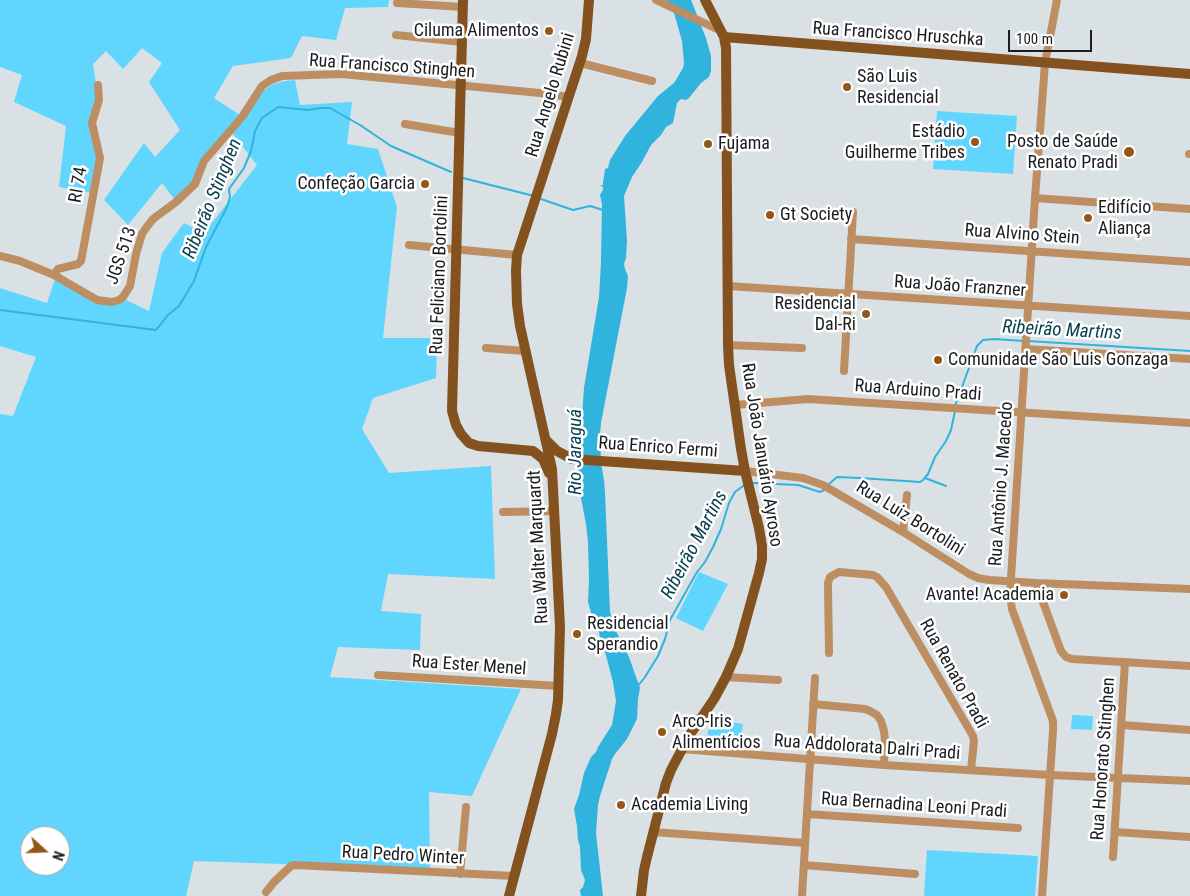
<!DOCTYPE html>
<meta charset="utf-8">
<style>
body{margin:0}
#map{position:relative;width:1190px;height:896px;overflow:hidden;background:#dae1e4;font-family:"Roboto Condensed",sans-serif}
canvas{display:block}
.north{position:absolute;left:20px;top:826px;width:50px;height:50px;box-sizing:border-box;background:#fff;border:1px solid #a3a4a5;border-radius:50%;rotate:110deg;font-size:14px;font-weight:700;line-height:20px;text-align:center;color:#1a1c1e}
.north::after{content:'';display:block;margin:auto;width:18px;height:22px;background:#935818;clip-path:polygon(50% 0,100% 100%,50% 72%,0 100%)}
.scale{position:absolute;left:1008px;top:30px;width:84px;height:22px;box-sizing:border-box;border:2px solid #1a1c1e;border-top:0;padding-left:6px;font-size:15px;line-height:18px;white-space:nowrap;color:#1a1c1e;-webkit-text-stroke:4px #fff;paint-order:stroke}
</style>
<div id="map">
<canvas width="1190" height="896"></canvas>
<div class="north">N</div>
<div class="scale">100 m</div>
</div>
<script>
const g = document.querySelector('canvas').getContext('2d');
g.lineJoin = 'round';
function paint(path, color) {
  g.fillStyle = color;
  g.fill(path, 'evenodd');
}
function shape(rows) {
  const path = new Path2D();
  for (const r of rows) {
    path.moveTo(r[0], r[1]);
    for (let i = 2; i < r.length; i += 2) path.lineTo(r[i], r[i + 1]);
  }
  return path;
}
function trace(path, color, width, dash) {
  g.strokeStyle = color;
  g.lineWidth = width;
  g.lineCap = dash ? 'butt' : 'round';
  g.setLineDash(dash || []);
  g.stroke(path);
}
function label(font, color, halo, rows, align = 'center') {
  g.font = font + ' "Roboto Condensed",sans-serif';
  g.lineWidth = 5;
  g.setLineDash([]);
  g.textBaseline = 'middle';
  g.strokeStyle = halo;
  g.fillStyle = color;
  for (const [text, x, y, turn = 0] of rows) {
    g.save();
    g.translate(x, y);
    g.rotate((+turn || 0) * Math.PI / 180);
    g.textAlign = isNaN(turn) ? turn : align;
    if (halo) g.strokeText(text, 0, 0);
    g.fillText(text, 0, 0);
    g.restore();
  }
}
paint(shape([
 [0,0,389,0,388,7,345,8,336,40,302,36,291,58,233,66,214,98,240,115,197,178,175,200,162,183,128,225,104,200,144,143,155,157,180,130,149,82,162,63,142,48,123,69,106,51,93,64,98,97,90,124,98,158,92,193,59,187,66,126,14,102,22,75,0,67],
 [295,80,300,105,352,102,347,144,378,149,397,207,383,338,437,338,436,378,373,398,362,429,389,473,491,466,495,579,388,574,381,611,421,614,420,650,338,647,330,677,521,689,472,796,429,792,430,869,194,861,186,896,0,896,0,414,13,416,36,357,0,346,0,288,47,303,57,273,103,300,122,298,149,311,162,253,184,223,204,233,257,165,232,133,256,98,263,91,273,84,285,81],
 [30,836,60,836,60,866,30,866],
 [937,111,1017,116,1013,174,933,169],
 [699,572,728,584,703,631,676,618],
 [1072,715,1093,716,1092,730,1071,729],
 [710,719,743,724,739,749,706,745],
 [927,850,1038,856,1035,896,924,896]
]), '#60d5fd');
paint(shape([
 [666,0,691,0,706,38,711,56,711,71,709,77,701,83,689,98,686,100,681,99,677,103,673,123,666,127,661,135,651,145,642,162,632,177,624,196,627,241,626,258,624,264,625,269,628,276,627,288,601,423,600,434,601,463,604,480,605,493,610,612,616,631,629,657,640,688,638,699,637,719,627,739,615,754,612,759,600,796,598,805,596,833,603,896,581,896,580,890,583,887,585,880,581,870,580,847,578,840,577,826,574,809,579,795,584,773,591,757,596,752,598,747,612,725,616,701,613,682,604,648,601,644,599,632,595,623,591,619,591,613,588,602,589,579,588,542,586,524,580,493,580,482,577,465,580,446,584,388,599,297,601,262,602,204,600,195,603,190,603,187,600,185,603,185,603,183,605,169,608,168,610,160,625,136,658,96,674,83,683,68,684,63,682,41,674,13]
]), '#30b3dc');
trace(shape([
 [463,178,534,196],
 [541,199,573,210,590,206,603,210],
 [0,310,156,330,168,315,179,306,194,281,206,247,227,207,230,197,229,189,244,168,251,151,255,131,262,118,278,107,308,110,321,108,330,108,360,125,391,146,451,172],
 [1028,341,1190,351],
 [955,406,977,346,983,340,995,339,1023,341],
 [925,478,946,486],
 [753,483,798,485,820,492,824,490],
 [829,484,837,477,860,478,920,482,923,480,928,474,935,457,946,441,951,430,955,411],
 [637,687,645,677,658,656,665,639,670,620,697,572,705,562,713,547,721,529,729,503,735,492,743,486,746,485]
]), '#30b3dc', 2);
trace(shape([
 [656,0,721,31],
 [397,3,463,7],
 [396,35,462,42],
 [580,63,652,81],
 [405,124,460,133],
 [1189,154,1190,154],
 [1035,198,1190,209],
 [851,239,1190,262],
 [409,245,517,255],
 [0,256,20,261,54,275,97,300,112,302,119,300,123,297,130,286,136,254,142,234,146,228,153,219,176,202,195,184,204,161,242,117,262,86,271,80,282,76,341,74,540,93,569,97],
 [54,275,58,269,78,264,81,261,100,158,92,123,99,100,98,85],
 [728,286,1190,316],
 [728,345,802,348],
 [486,348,525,351],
 [1026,349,1190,359],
 [844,371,853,212],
 [735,405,808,399,1190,423],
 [745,471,803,478,823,485,903,532,969,574,978,578,989,580,1036,583,1061,651,1066,657,1072,659,1190,666],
 [503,512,555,511],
 [903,532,907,495],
 [1036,583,1190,589],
 [829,653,828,583,830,577,839,572,873,575,877,577,886,587,973,736,974,741,971,770],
 [378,675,558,686],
 [726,677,778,680],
 [813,704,865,709,870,711,877,715,881,721,884,731,885,741,884,765],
 [1122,725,1190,730],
 [681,749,884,765,1050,775,1190,781],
 [807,814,1018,828],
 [653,832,805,843],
 [1115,832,1190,837],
 [1113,857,1125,662],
 [804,865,915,874],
 [460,874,466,807],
 [266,892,274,882,291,866,295,865,514,876],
 [802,896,815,678],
 [1042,896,1053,731,1053,721,1012,609,1010,594,1035,198,1045,63,1057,0]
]), '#be8e63', 8);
trace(shape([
 [463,0,452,411,456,425,461,434,469,443,478,446,533,451,543,459,549,473],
 [724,37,1190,74],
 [546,440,557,451,572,459,745,471],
 [509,896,552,734,556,714,558,700,560,627,552,469,520,326,517,304,516,271,517,255,520,246,582,56,586,39,589,0],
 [641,896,644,870,647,857,666,783,671,770,689,736,714,699,726,677,738,649,759,573,762,559,762,546,759,528,745,471,741,449,729,365,728,345,726,48,724,37,705,0]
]), '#84521f', 10);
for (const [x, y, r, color] of [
 [549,31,5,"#935818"],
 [847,87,5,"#935818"],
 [975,142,5,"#935818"],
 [708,144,5,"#935818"],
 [1129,152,6,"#935818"],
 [425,184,5,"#935818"],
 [770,215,5,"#935818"],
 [1088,218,5,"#935818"],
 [866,314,5,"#935818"],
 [938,360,5,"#935818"],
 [1064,595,5,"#935818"],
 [577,634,5,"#935818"],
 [662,732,5,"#935818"],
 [621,805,5,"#935818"]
]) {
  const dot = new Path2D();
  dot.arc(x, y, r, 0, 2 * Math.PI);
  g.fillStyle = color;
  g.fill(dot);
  trace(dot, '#fff', 2);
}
label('18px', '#1a1c1e', '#fff', [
 ["Ciluma Alimentos",539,31,"right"],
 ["São Luis",857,77],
 ["Residencial",857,98],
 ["Estádio",965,132,"right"],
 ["Guilherme Tribes",965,153,"right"],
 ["Posto de Saúde",1118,142,"right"],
 ["Renato Pradi",1118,163,"right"],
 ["Fujama",718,144],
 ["Confeção Garcia",415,184,"right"],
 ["Edifício",1098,208],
 ["Aliança",1098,229],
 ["Gt Society",780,215],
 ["Residencial",856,304,"right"],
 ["Dal-Ri",856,325,"right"],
 ["Comunidade São Luis Gonzaga",948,360],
 ["Avante! Academia",1054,595,"right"],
 ["Residencial",587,624],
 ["Sperandio",587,645],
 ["Arco-Iris",672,722],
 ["Alimentícios",672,743],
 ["Academia Living",631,805]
], 'left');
label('18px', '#1a1c1e', '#fff', [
 ["Rua Francisco Hruschka",898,35,4],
 ["Rua Francisco Stinghen",392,67,4],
 ["Rua Angelo Rubini",551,95,-73],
 ["RI 74",79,185,-80],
 ["Rua Alvino Stein",1022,235,4],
 ["JGS 513",122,256,-71],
 ["Rua Feliciano Bortolini",440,275,-88],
 ["Rua João Franzner",960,287,4],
 ["Rua Arduino Pradi",918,391,4],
 ["Rua Enrico Fermi",658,448,4],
 ["Rua João Januário Ayroso",761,455,81],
 ["Rua Antônio J. Macedo",1002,484,-86],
 ["Rua Luiz Bortolini",910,519,32],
 ["Rua Walter Marquardt",539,547,-93],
 ["Rua Ester Menel",469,666,4],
 ["Rua Renato Pradi",953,674,61],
 ["Rua Addolorata Dalri Pradi",867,748,4],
 ["Rua Honorato Stinghen",1104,759,-86],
 ["Rua Bernadina Leoni Pradi",914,806,4],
 ["Rua Pedro Winter",403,856,3]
]);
label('italic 19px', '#053e4f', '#fff', [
 ["Ribeirão Stinghen",213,199,-68],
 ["Ribeirão Martins",1062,331,3],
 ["Rio Jaraguá",576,452,-90],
 ["Ribeirão Martins",695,545,-62]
]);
</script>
